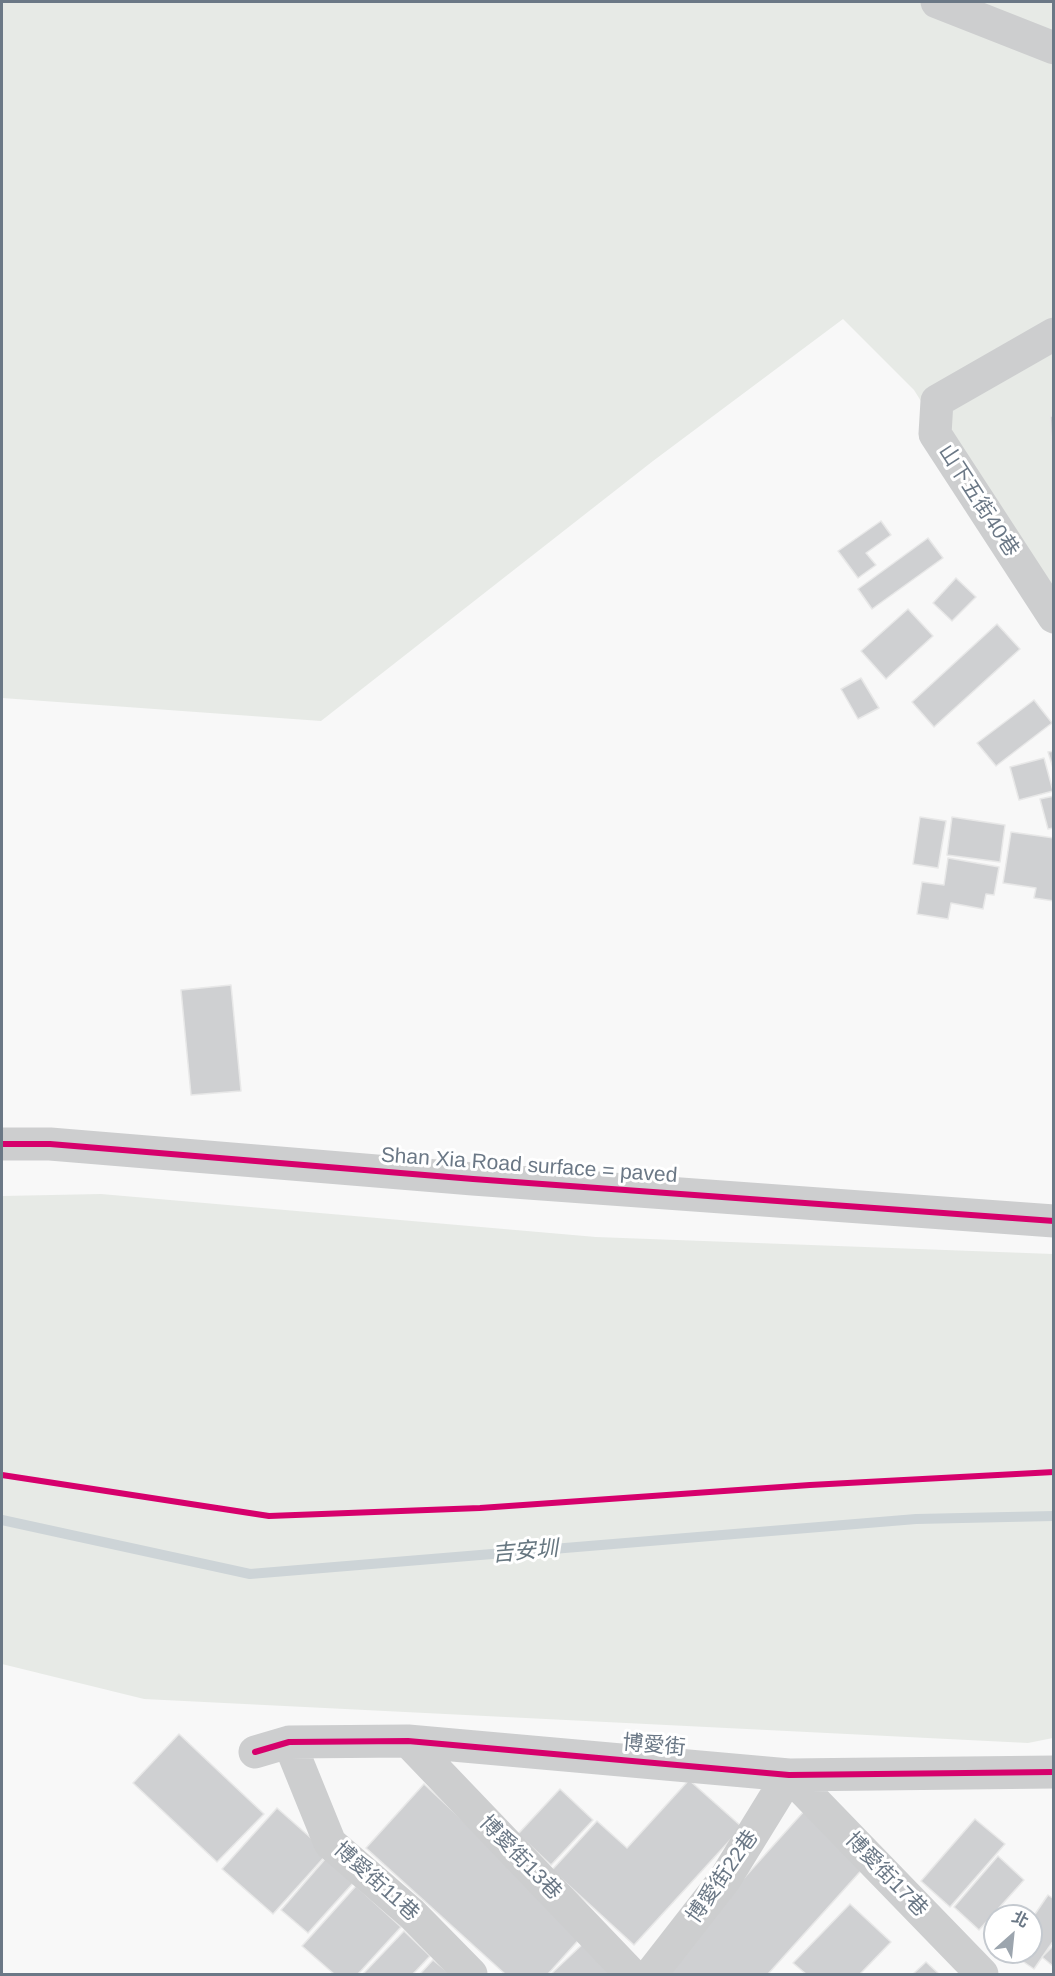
<!DOCTYPE html>
<meta charset="utf-8">
<style>
body{margin:0}
#map{position:relative;width:1055px;height:1976px;overflow:hidden;background:#f8f8f8;font-family:Helvetica,"Noto Sans TC",sans-serif}
canvas{display:block}
.frame{position:absolute;inset:0;border:3px solid #6b7886;pointer-events:none}
.north{position:absolute;left:983px;top:1904px;width:60px;height:60px;box-sizing:border-box;background:#fff;border:2px solid #c4c9cf;border-radius:50%;rotate:27deg;font-size:16px;font-weight:700;line-height:24px;text-align:center;color:#6b7886}
.north::after{content:'';display:block;margin:auto;width:21px;height:27px;background:#9ca5ae;clip-path:polygon(50% 0,100% 100%,50% 72%,0 100%)}
</style>
<div id="map">
<canvas width="1055" height="1976"></canvas>
<div class="frame"></div>
<div class="north">北</div>
</div>
<script>
const g = document.querySelector('canvas').getContext('2d');
g.lineJoin = 'round';
function paint(path, color) {
  g.fillStyle = color;
  g.fill(path, 'evenodd');
}
function shape(rows) {
  const path = new Path2D();
  for (const r of rows) {
    path.moveTo(r[0], r[1]);
    for (let i = 2; i < r.length; i += 2) path.lineTo(r[i], r[i + 1]);
  }
  return path;
}
function trace(path, color, width, dash) {
  g.strokeStyle = color;
  g.lineWidth = width;
  g.lineCap = dash ? 'butt' : 'round';
  g.setLineDash(dash || []);
  g.stroke(path);
}
function label(font, color, halo, rows, align = 'center') {
  g.font = font + ' Helvetica,"Noto Sans TC",sans-serif';
  g.lineWidth = 6;
  g.setLineDash([]);
  g.textBaseline = 'middle';
  g.strokeStyle = halo;
  g.fillStyle = color;
  for (const [text, x, y, turn = 0] of rows) {
    g.save();
    g.translate(x, y);
    g.rotate((+turn || 0) * Math.PI / 180);
    g.textAlign = isNaN(turn) ? turn : align;
    if (halo) g.strokeText(text, 0, 0);
    g.fillText(text, 0, 0);
    g.restore();
  }
}
paint(shape([
 [2,2,1053,2,1053,612,914,390,843,319,653,461,321,721,2,698],
 [101,1194,596,1237,1053,1254,1053,1738,1028,1743,144,1699,2,1664,2,1196]
]), '#e7eae6');
trace(shape([
 [2,1520,250,1574,916,1519,1054,1516]
]), '#cdd4d7', 10);
const building = shape([
 [1050,416,1054,416,1054,449,1052,449,1050,416],
 [881,521,891,535,866,553,876,565,858,578,838,551,881,521],
 [928,538,943,558,872,609,858,589,928,538],
 [956,578,976,597,952,621,933,603,956,578],
 [908,609,933,636,886,679,861,651,908,609],
 [997,624,1020,649,934,727,912,702,997,624],
 [861,678,879,708,858,719,841,689,861,678],
 [1034,700,1052,723,996,766,977,743,1034,700],
 [1054,751,1054,771,1048,752,1054,751],
 [1044,758,1053,791,1019,800,1010,767,1044,758],
 [1054,796,1054,828,1048,829,1040,799,1054,796],
 [920,817,946,821,938,868,913,864,920,817],
 [952,817,1005,825,1000,862,947,855,952,817],
 [1011,832,1054,838,1054,901,1034,898,1036,888,1003,883,1011,832],
 [948,858,999,867,994,895,986,894,983,909,951,903,948,919,917,914,922,882,944,885,948,858],
 [231,985,241,1091,191,1095,181,990,231,985],
 [179,1734,264,1814,217,1862,133,1783,179,1734],
 [689,1780,742,1827,634,1945,552,1870,597,1821,627,1848,689,1780],
 [424,1784,584,1934,548,1974,505,1974,366,1848,424,1784],
 [560,1789,593,1820,551,1865,518,1834,560,1789],
 [277,1808,328,1853,273,1914,222,1869,277,1808],
 [806,1809,867,1864,768,1974,658,1974,806,1809],
 [975,1819,1005,1844,950,1907,921,1881,975,1819],
 [998,1856,1024,1880,979,1930,954,1907,998,1856],
 [326,1858,354,1882,308,1933,281,1910,326,1858],
 [356,1886,401,1927,358,1974,334,1974,302,1946,356,1886],
 [1048,1895,1054,1899,1054,1940,1034,1969,1009,1952,1031,1952,1031,1920,1048,1895],
 [850,1904,891,1942,860,1974,806,1974,793,1963,850,1904],
 [404,1931,430,1956,413,1974,363,1974,404,1931],
 [586,1941,613,1969,607,1974,551,1974,586,1941],
 [1054,1945,1054,1967,1042,1957,1054,1945],
 [433,1960,450,1974,420,1974,433,1960],
 [926,1962,939,1974,913,1974,926,1962]
]);
paint(building, '#cfd0d2');
trace(building, '#e8e8e8', 1.5);
trace(shape([
 [937,2,1054,48],
 [1054,334,937,401,935,434,1054,617],
 [2,1144,50,1144,473,1179,1054,1221],
 [408,1741,631,1974],
 [289,1742,330,1843,412,1914,471,1974],
 [255,1752,289,1742,408,1741,789,1775,1054,1772],
 [651,1974,725,1879,789,1775,982,1974]
]), '#cdcecf', 33);
trace(shape([
 [2,1144,50,1144,473,1179,1054,1221],
 [2,1475,269,1516,480,1508,810,1485,1054,1472],
 [255,1752,289,1742,408,1741,789,1775,1054,1772]
]), '#d6006c', 6);
label('21px', '#6b7886', '#fff', [
 ["山下五街40巷",978,501,57],
 ["Shan Xia Road surface = paved",529,1166,4],
 ["博愛街",654,1746,5],
 ["博愛街13巷",520,1858,46],
 ["博愛街17巷",886,1875,46],
 ["博愛街22巷",723,1877,-55],
 ["博愛街11巷",376,1882,42]
]);
label('italic 22px', '#677781', '#fff', [
 ["吉安圳",525,1552,-5]
]);
</script>
